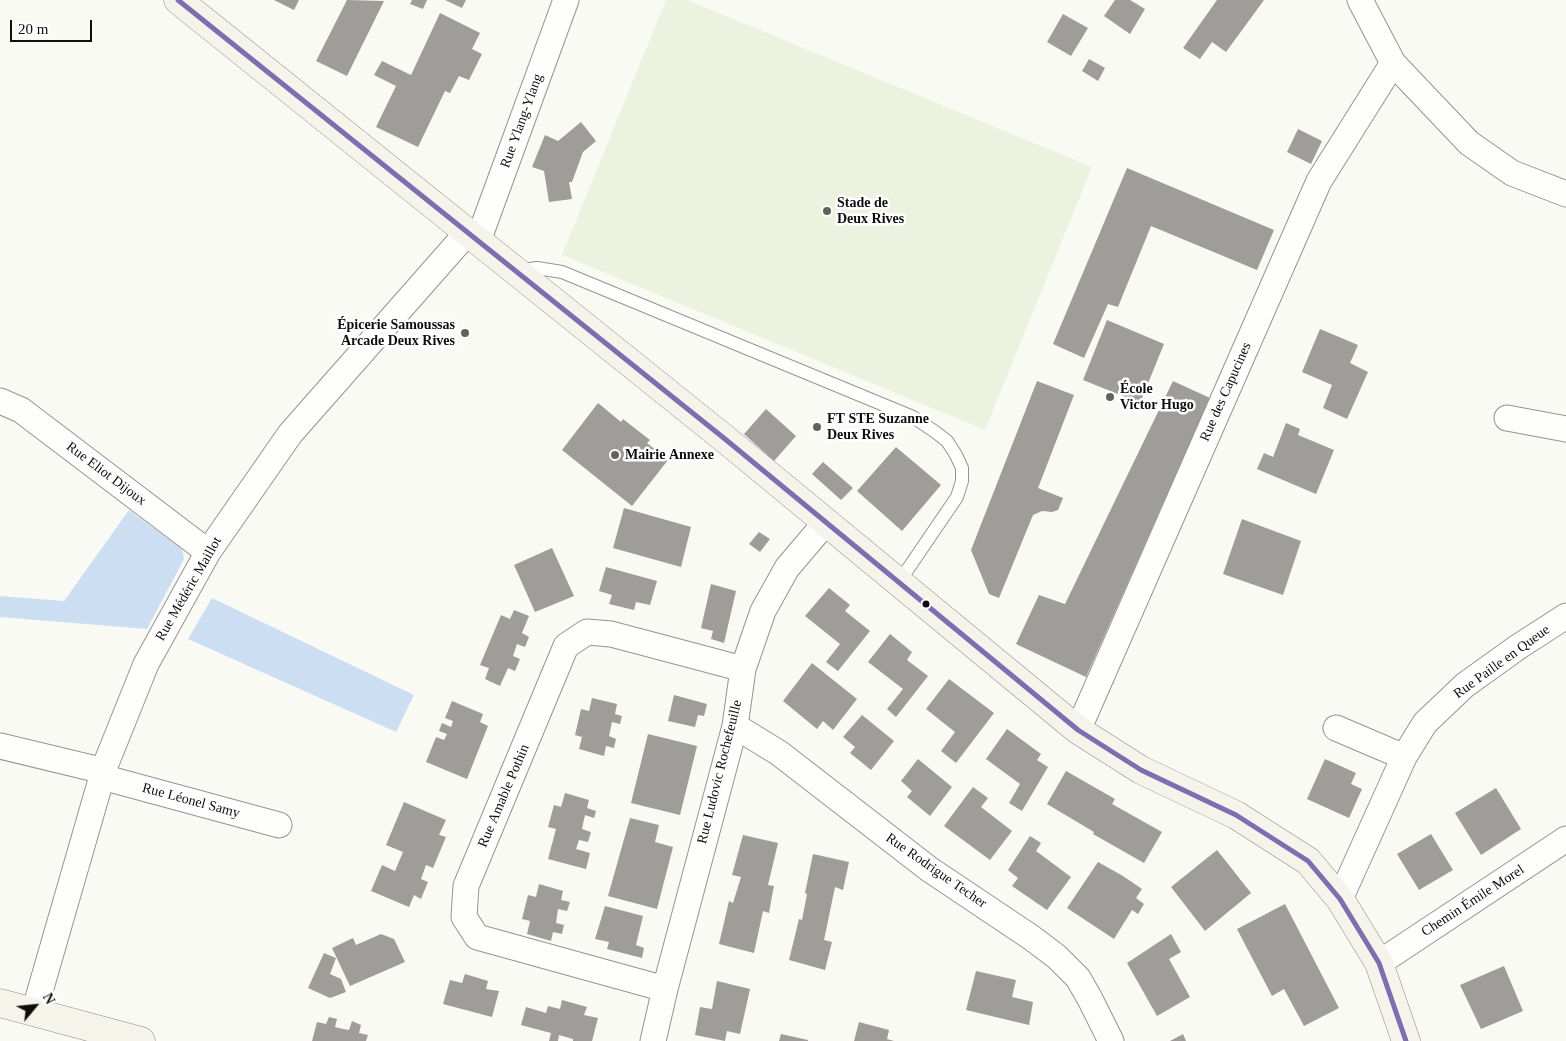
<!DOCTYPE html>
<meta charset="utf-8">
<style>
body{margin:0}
#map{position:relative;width:1566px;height:1041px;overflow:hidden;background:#fafaf4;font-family:"Times New Roman",serif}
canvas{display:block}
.north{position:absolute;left:10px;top:981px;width:50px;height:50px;-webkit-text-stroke:4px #fff;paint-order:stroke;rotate:62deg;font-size:14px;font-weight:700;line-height:20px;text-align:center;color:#0e0e0e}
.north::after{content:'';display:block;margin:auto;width:18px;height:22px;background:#0e0e0e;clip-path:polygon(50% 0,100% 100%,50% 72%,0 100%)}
.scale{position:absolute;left:10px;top:20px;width:82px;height:22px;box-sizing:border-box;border:2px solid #0e0e0e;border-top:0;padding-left:6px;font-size:15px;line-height:18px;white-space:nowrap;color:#0e0e0e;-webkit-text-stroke:4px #fff;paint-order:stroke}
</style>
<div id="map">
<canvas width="1566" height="1041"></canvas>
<div class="north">N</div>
<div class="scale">20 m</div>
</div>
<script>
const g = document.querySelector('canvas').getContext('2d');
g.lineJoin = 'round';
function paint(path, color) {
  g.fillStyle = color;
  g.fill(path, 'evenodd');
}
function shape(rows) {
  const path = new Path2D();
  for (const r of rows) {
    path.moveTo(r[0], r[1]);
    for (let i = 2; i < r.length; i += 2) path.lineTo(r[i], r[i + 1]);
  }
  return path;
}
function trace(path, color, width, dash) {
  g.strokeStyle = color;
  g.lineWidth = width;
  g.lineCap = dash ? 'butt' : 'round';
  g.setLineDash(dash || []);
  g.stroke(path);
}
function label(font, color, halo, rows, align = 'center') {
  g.font = font + ' "Times New Roman",serif';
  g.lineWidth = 5;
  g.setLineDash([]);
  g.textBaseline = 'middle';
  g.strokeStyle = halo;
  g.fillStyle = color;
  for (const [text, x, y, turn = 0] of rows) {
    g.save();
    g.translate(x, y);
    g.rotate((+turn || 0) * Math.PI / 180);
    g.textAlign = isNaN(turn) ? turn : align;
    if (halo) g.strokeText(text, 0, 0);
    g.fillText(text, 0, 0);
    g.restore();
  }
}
paint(shape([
 [666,0,687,0,1092,167,985,430,562,255]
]), '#ebf3df');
paint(shape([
 [129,510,182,549,184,558,183,561,147,629,0,617,0,596,64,601],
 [212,598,414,695,396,732,188,639]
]), '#ccdff2');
paint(shape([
 [274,0,299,0,294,10],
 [347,0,384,1,347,76,316,61],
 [412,0,427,0,423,9,410,4],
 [445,0,466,0,462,8],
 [1115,0,1130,0,1145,9,1130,34,1104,16],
 [1217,0,1264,0,1226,52,1212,42,1200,59,1183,48],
 [440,13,480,33,472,49,482,54,469,80,459,76,450,93,445,91,418,147,376,127,396,86,374,75,382,61,411,75],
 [1063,14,1088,28,1071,56,1047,42],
 [1089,59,1105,68,1098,81,1082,71],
 [581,122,596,141,583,152,572,182,569,182,572,199,549,202,544,171,532,167,545,135,558,141],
 [1298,129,1322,141,1311,164,1287,152],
 [1127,168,1274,230,1257,270,1151,226,1118,307,1108,304,1084,358,1053,344],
 [1107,320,1164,344,1140,403,1083,380],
 [1320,329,1358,345,1350,363,1368,372,1347,419,1323,408,1332,385,1302,372],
 [1037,381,1074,395,1038,488,1063,498,1058,510,1052,512,1042,511,1033,515,999,598,989,594,971,550],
 [1173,381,1210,398,1086,677,1016,644,1039,595,1065,604],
 [598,403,621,422,623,419,650,440,647,443,668,460,632,506,562,450],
 [766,409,796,436,774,461,744,434],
 [1286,423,1300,429,1298,435,1334,450,1316,494,1257,469,1264,453,1273,457],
 [896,447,941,485,902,531,857,491],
 [823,462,853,488,841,500,812,474],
 [624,508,691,527,681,567,613,548],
 [1242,519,1301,541,1283,595,1223,574],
 [759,532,770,539,760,552,749,544],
 [552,548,574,596,535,612,514,565],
 [606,567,657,581,650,605,636,602,634,610,609,604,612,595,599,591],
 [711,584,736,591,724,643,711,639,713,631,701,628],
 [829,588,850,605,845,611,870,631,838,671,826,662,840,644,805,616],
 [514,610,529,616,522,633,529,637,525,647,517,644,513,656,520,659,515,671,508,668,500,686,485,679,489,668,480,665,501,615,510,619],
 [890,634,912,652,907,660,928,676,896,717,887,709,903,689,868,662],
 [812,663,857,699,833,730,823,721,817,729,783,701],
 [949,679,994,713,956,763,941,751,955,732,926,709],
 [674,695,707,704,704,716,698,715,695,727,668,721],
 [592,698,617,704,615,714,622,716,620,724,612,722,609,736,616,739,614,748,606,746,604,756,579,749,582,737,575,735,581,709,589,711],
 [452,701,483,714,480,722,488,726,467,779,426,762,436,737,444,740,447,734,439,731,442,723,451,727,453,721,445,718],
 [862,715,894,741,871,770,850,753,855,747,843,737],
 [1007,729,1041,754,1037,760,1048,767,1022,811,1009,803,1020,784,986,759],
 [648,734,697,746,680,815,631,803],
 [918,759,952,787,930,816,907,797,912,791,901,781],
 [1325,759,1356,773,1351,784,1362,789,1349,818,1307,799],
 [1066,771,1115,799,1112,804,1162,832,1144,863,1093,834,1094,832,1047,804],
 [973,787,988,798,981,807,1012,831,990,860,944,826],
 [1496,788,1521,829,1481,855,1455,813],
 [565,793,589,800,587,808,596,811,594,818,585,815,583,824,582,829,591,832,588,842,579,840,576,849,590,853,586,869,548,859,556,829,548,827,554,805,561,807],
 [404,802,446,820,439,835,446,837,433,868,426,865,421,879,428,882,421,899,414,895,409,907,371,891,382,865,395,871,403,852,386,845],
 [630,818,659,825,655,842,673,847,657,909,608,896],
 [1431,834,1453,870,1419,890,1397,854],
 [743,835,778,843,768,885,774,886,772,896,769,913,763,911,754,953,719,944,729,901,733,903,741,877,732,875],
 [1030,836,1041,843,1036,851,1071,877,1047,910,1012,886,1018,878,1008,870],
 [1217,850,1251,893,1205,931,1171,887],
 [813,854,849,862,843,890,835,887,824,940,832,942,825,970,789,960,799,919,802,920,807,894,805,893],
 [1098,862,1123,876,1142,889,1136,898,1144,904,1138,914,1132,910,1114,939,1067,908],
 [539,884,563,891,561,900,570,902,567,911,558,909,556,923,564,925,562,934,553,932,551,941,527,934,530,921,522,919,528,895,536,897],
 [1285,904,1339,1008,1304,1026,1284,989,1272,996,1237,929],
 [605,906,643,916,636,945,644,948,642,958,607,949,609,942,595,939],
 [381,934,394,939,405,962,350,986,332,948,353,938,356,945],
 [1171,934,1181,952,1169,959,1190,997,1157,1016,1127,963],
 [324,953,336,958,330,974,341,979,346,992,330,998,308,988],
 [1504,966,1523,1011,1481,1029,1460,985],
 [976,971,1016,980,1012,997,1033,1002,1029,1025,966,1010],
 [465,974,488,981,486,989,499,991,492,1017,443,1004,450,980,462,983],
 [717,981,750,989,740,1034,727,1031,725,1041,695,1035,700,1007,712,1009],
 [562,1000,587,1007,584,1015,598,1018,592,1041,573,1041,573,1039,559,1035,558,1041,549,1041,551,1033,521,1025,526,1007,546,1013,548,1006,560,1009],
 [329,1017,337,1019,335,1027,343,1029,349,1030,352,1021,361,1025,359,1033,368,1035,366,1041,312,1041,317,1022,326,1024],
 [859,1022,889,1030,887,1039,894,1041,854,1041],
 [781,1034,808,1040,808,1041,779,1041],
 [1183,1034,1186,1041,1170,1041]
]), '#9e9d99');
const lane = shape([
 [518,271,537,268,562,272,913,417,934,431,947,441,956,455,962,468,962,481,957,497,899,582]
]);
const street = shape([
 [1360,0,1393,63,1469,143,1512,173,1566,194],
 [478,241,566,0],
 [0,401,21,410,208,552],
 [1507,418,1566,429],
 [735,726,779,753,929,869,1032,938,1057,957,1078,978,1090,999,1111,1041],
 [1336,728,1404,757],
 [1078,730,1319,181,1393,63],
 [0,746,104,771],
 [102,777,279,825],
 [1340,899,1404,757,1425,723,1465,685,1518,647,1566,616],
 [1379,963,1566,839],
 [665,989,477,937,464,917,466,886,566,646,587,632,611,634,743,669],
 [34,1012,105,766,146,664,208,552,290,434,467,233],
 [653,1041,665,989,735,726,743,669,763,611,787,568,826,522]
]);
const secondary = shape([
 [178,0,725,439,1078,730,1141,770,1236,815,1308,861,1340,899,1379,963,1406,1041],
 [0,1003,141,1041]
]);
trace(lane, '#949492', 14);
trace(street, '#949492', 27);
trace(secondary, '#8b8b88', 29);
trace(lane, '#fefefd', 12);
trace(street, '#fefefd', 25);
trace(secondary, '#f4f4eb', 28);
trace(shape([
 [178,0,725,439,1078,730,1141,770,1236,815,1308,861,1340,899,1379,963,1406,1041]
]), '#7c6eb0', 5);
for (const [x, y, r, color] of [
 [827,211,5,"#61615e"],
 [465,333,5,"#61615e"],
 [1110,397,5,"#61615e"],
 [817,427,5,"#61615e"],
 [615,455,5,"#61615e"],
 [926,604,4.5,"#0e0e0e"]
]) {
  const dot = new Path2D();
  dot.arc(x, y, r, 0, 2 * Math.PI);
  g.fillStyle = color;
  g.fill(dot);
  trace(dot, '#fff', 2);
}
label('14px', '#0e0e0e', '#fff', [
 ["Rue Ylang-Ylang",522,121,-70],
 ["Rue des Capucines",1226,392,-66],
 ["Rue Eliot Dijoux",106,474,37],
 ["Rue Médéric Maillot",189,589,-60],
 ["Rue Paille en Queue",1502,662,-36],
 ["Rue Ludovic Rochefeuille",720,772,-76],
 ["Rue Amable Pothin",504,796,-67],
 ["Rue Léonel Samy",191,801,15],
 ["Rue Rodrigue Techer",936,871,35],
 ["Chemin Émile Morel",1473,901,-33]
]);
label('bold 14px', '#0e0e0e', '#fff', [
 ["Stade de",837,203],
 ["Deux Rives",837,219],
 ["Épicerie Samoussas",455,325,"right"],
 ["Arcade Deux Rives",455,341,"right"],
 ["École",1120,389],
 ["Victor Hugo",1120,405],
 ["FT STE Suzanne",827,419],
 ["Deux Rives",827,435],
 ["Mairie Annexe",625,455]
], 'left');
</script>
